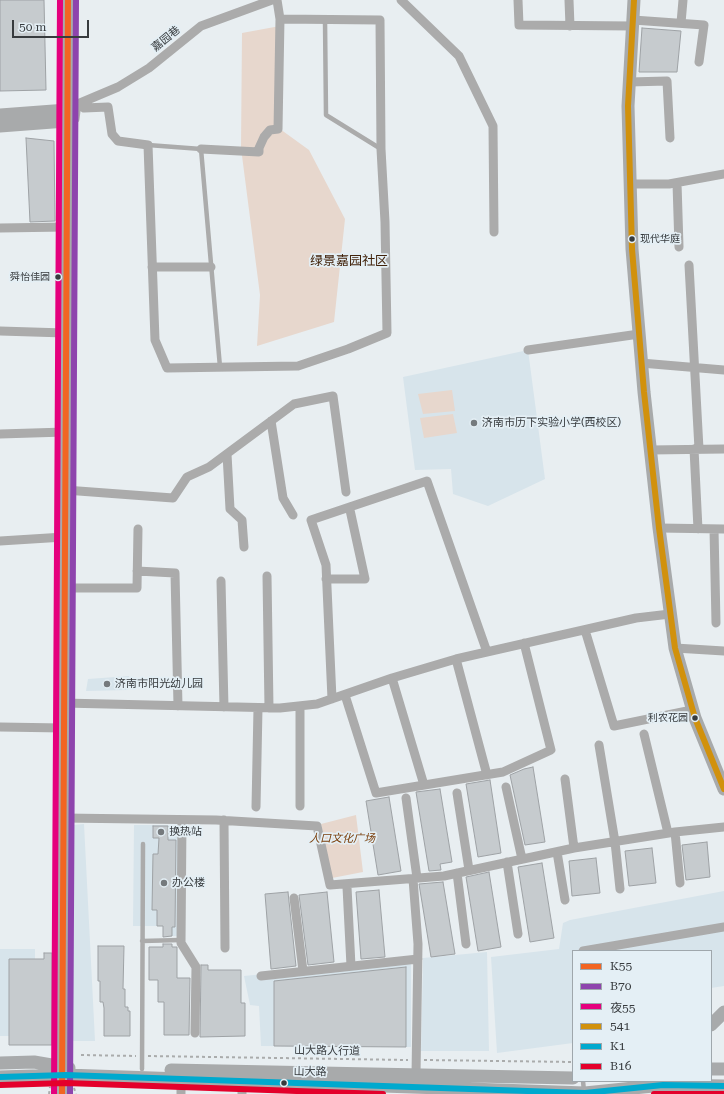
<!DOCTYPE html>
<meta charset="utf-8">
<style>
body{margin:0}
#map{position:relative;width:724px;height:1094px;overflow:hidden;background:#e8eef1;font-family:"Roboto Serif","Noto Sans SC",serif}
canvas{display:block}
.legend{position:absolute;left:572px;top:950px;width:140px;height:132px;box-sizing:border-box;background:#e4eff5;border:1px solid #9fa7ac;margin:0;padding:5px 7px;list-style:none;font-size:12px;color:#373b3e}
.legend li{display:flex;align-items:center;gap:8px;height:20px}
.legend b{width:20px;border:1px solid #9fa7ac}
.scale{position:absolute;left:12px;top:20px;width:77px;height:18px;box-sizing:border-box;border:2px solid #373b3e;border-top:0;padding-left:5px;font-size:12px;line-height:14px;white-space:nowrap;color:#373b3e;-webkit-text-stroke:3px #e4eff5;paint-order:stroke}
</style>
<div id="map">
<canvas width="724" height="1094"></canvas>
<ul class="legend">
<li><b style="height:5px;background:#f26522"></b>K55</li>
<li><b style="height:5px;background:#8e44ad"></b>B70</li>
<li><b style="height:5px;background:#e5007d"></b>夜55</li>
<li><b style="height:5px;background:#d1910c"></b>541</li>
<li><b style="height:5px;background:#00a9ce"></b>K1</li>
<li><b style="height:5px;background:#e4002b"></b>B16</li>
</ul>
<div class="scale">50 m</div>
</div>
<script>
const g = document.querySelector('canvas').getContext('2d');
g.lineJoin = 'round';
function paint(path, color) {
  g.fillStyle = color;
  g.fill(path, 'evenodd');
}
function shape(rows) {
  const path = new Path2D();
  for (const r of rows) {
    path.moveTo(r[0], r[1]);
    for (let i = 2; i < r.length; i += 2) path.lineTo(r[i], r[i + 1]);
  }
  return path;
}
function trace(path, color, width, dash) {
  g.strokeStyle = color;
  g.lineWidth = width;
  g.lineCap = dash ? 'butt' : 'round';
  g.setLineDash(dash || []);
  g.stroke(path);
}
function label(font, color, halo, rows, align = 'center') {
  g.font = font + ' "Roboto Serif","Noto Sans SC",serif';
  g.lineWidth = 3.5;
  g.setLineDash([]);
  g.textBaseline = 'middle';
  g.strokeStyle = halo;
  g.fillStyle = color;
  for (const [text, x, y, turn = 0] of rows) {
    g.save();
    g.translate(x, y);
    g.rotate((+turn || 0) * Math.PI / 180);
    g.textAlign = isNaN(turn) ? turn : align;
    if (halo) g.strokeText(text, 0, 0);
    g.fillText(text, 0, 0);
    g.restore();
  }
}
paint(shape([
 [528,350,545,479,488,506,453,494,451,469,415,470,403,377],
 [129,676,128,690,86,691,88,679],
 [84,824,90,942,95,1041,73,1041,73,825],
 [134,825,168,825,185,840,185,936,163,936,163,926,133,926],
 [724,891,724,986,711,988,711,951,573,951,573,1043,497,1053,491,957,559,949,563,923,570,920],
 [0,949,35,949,35,1036,0,1036],
 [487,952,489,1051,421,1051,423,958],
 [411,959,411,1047,261,1046,259,1006,250,1005,244,976]
]), '#d7e4eb');
paint(shape([
 [280,26,280,129,309,150,345,219,334,322,257,346,260,295,241,148,242,33],
 [452,390,455,411,423,414,418,394],
 [453,414,457,433,424,438,420,418],
 [356,815,363,872,332,878,321,824]
]), '#e7d7cd');
const building = shape([
 [0,0,44,0,46,90,0,91,0,0],
 [642,28,681,31,677,72,639,72,642,28],
 [26,138,54,141,55,221,30,222,26,138],
 [533,767,545,842,525,845,510,775,524,769,533,767],
 [490,780,501,853,478,857,466,784,490,780],
 [440,789,452,862,440,864,441,870,429,871,416,792,440,789],
 [389,797,401,871,378,875,366,801,389,797],
 [153,826,168,826,168,840,176,840,175,927,172,927,172,936,163,937,163,926,157,926,157,910,152,910,153,854,158,854,159,838,153,838,153,826],
 [707,842,710,877,686,880,682,845,707,842],
 [652,848,656,883,629,886,625,851,652,848],
 [596,858,600,893,572,896,569,861,596,858],
 [542,863,554,938,530,942,518,867,542,863],
 [489,872,501,947,478,951,466,877,489,872],
 [443,882,455,954,431,957,419,884,443,882],
 [379,890,385,957,361,959,356,892,379,890],
 [288,892,296,966,271,969,265,894,288,892],
 [327,892,334,962,308,965,299,895,327,892],
 [163,944,172,944,172,947,177,947,177,978,190,978,189,1035,164,1035,164,1002,158,1002,158,980,149,980,149,947,163,947,163,944],
 [98,946,124,946,123,989,125,989,125,1007,128,1007,128,1011,130,1011,130,1036,104,1036,104,1008,103,1002,100,1002,100,981,98,981,98,946],
 [44,953,52,953,52,1045,9,1045,9,959,44,959,44,953],
 [201,965,208,965,208,970,241,970,241,1003,245,1003,245,1036,200,1037,201,965],
 [406,967,406,1047,274,1046,274,981,406,967]
]);
paint(building, '#c6cbce');
trace(building, '#9ea2a5', 1);
trace(shape([
 [81,1055,136,1056],
 [148,1056,408,1060],
 [424,1060,573,1062],
 [74,1088,76,1094],
 [49,1094,50,1087]
]), '#aaacac', 2, [3, 3]);
trace(shape([
 [325,20,326,115,381,149],
 [148,145,201,149,220,367],
 [142,941,181,940],
 [142,1069,143,844],
 [583,1081,584,1091]
]), '#ababab', 4.5);
trace(shape([
 [401,0,459,56,493,126,494,232],
 [518,0,519,25,633,26],
 [569,0,570,26],
 [633,20,704,25,699,62],
 [681,23,683,0],
 [629,82,667,81,670,138],
 [77,103,84,108,108,107,112,134,118,141,148,145,155,340,167,368,298,366,348,349,387,333,385,222,381,149,380,20,280,19,277,0],
 [73,106,118,87,149,68,201,26,272,0],
 [66,121,75,119,77,103],
 [201,149,259,152,259,148,264,137,270,130,278,129,280,19],
 [677,183,679,247],
 [630,184,669,184,724,174],
 [0,228,66,227],
 [689,265,699,449],
 [152,267,211,267],
 [0,331,65,333],
 [528,350,639,334],
 [641,363,724,370],
 [271,421,283,498,293,515],
 [0,434,65,432],
 [694,449,698,529],
 [650,450,724,449],
 [227,454,230,509,242,520,244,547],
 [65,490,173,498,187,477,209,467,294,404,333,396,346,492],
 [659,528,724,529],
 [714,529,716,623],
 [0,541,64,537],
 [137,571,175,573,178,706],
 [267,576,269,708],
 [326,579,365,579,350,510],
 [221,581,224,707],
 [64,588,137,588,138,529],
 [585,630,614,726,692,710],
 [675,648,724,651],
 [456,659,487,775],
 [392,678,424,785],
 [345,695,376,793,503,772,551,750,524,643],
 [332,699,326,565,311,520,427,481,487,652],
 [63,703,280,708,317,704,392,678,456,659,636,618,670,614],
 [300,706,300,806],
 [0,727,63,728],
 [644,734,668,833],
 [599,745,615,842,620,889],
 [565,779,574,848],
 [506,787,522,859],
 [457,793,469,870],
 [406,798,417,878],
 [256,807,258,708],
 [63,818,216,820,317,826,330,885,444,876,574,848,675,832,724,827],
 [182,820,181,943,196,967,195,1033],
 [224,820,225,948],
 [675,832,680,883],
 [557,852,565,900],
 [507,862,518,934],
 [457,873,466,944],
 [413,879,418,944,416,1075],
 [347,887,351,966],
 [294,898,303,971],
 [583,951,724,927],
 [261,976,418,959],
 [181,1079,181,1094],
 [242,1094,242,1081]
]), '#ababab', 9);
trace(shape([
 [634,0,628,106,632,249,644,392,659,528,675,648,695,718,724,789],
 [0,115,67,110],
 [0,126,66,121],
 [711,1025,724,1012],
 [0,1063,34,1062,69,1068],
 [711,1069,724,1069],
 [171,1070,573,1078],
 [0,1077,66,1075,585,1093,663,1085,724,1086],
 [62,1094,68,0]
]), '#a8aaab', 13);
trace(shape([
 [62,1094,68,0]
]), '#f26522', 6);
trace(shape([
 [70,1094,76,0]
]), '#8e44ad', 6);
trace(shape([
 [54,1094,60,0]
]), '#e5007d', 6);
trace(shape([
 [634,0,628,106,632,249,644,392,659,528,675,648,695,718,724,789]
]), '#d1910c', 6);
trace(shape([
 [0,1077,66,1075,585,1093,663,1085,724,1086]
]), '#00a9ce', 6);
trace(shape([
 [0,1085,66,1083,383,1094],
 [654,1094,724,1094]
]), '#e4002b', 6);
for (const [x, y, r, color] of [
 [632,239,3.5,"#373b3e"],
 [58,277,3.5,"#373b3e"],
 [474,423,4,"#757a7d"],
 [107,684,4,"#757a7d"],
 [695,718,3.5,"#373b3e"],
 [161,832,4,"#757a7d"],
 [164,883,4,"#757a7d"],
 [284,1083,3.5,"#373b3e"]
]) {
  const dot = new Path2D();
  dot.arc(x, y, r, 0, 2 * Math.PI);
  g.fillStyle = color;
  g.fill(dot);
  trace(dot, '#e4eff5', 1.5);
}
label('10px', '#373b3e', '#e4eff5', [
 ["现代华庭",640,239,"left"],
 ["舜怡佳园",50,277],
 ["利农花园",688,718]
], 'right');
label('11px', '#373b3e', '#e4eff5', [
 ["嘉园巷",166,39,-39],
 ["山大路人行道",327,1051,1],
 ["山大路",310,1072,1]
]);
label('11px', '#373b3e', '#e4eff5', [
 ["济南市历下实验小学(西校区)",482,423],
 ["济南市阳光幼儿园",115,684],
 ["换热站",169,832],
 ["办公楼",172,883]
], 'left');
label('italic 11px', '#7a3d08', '#e4eff5', [
 ["人口文化广场",342,839]
]);
label('13px', '#41220a', '#e4eff5', [
 ["绿景嘉园社区",349,261]
]);
</script>
